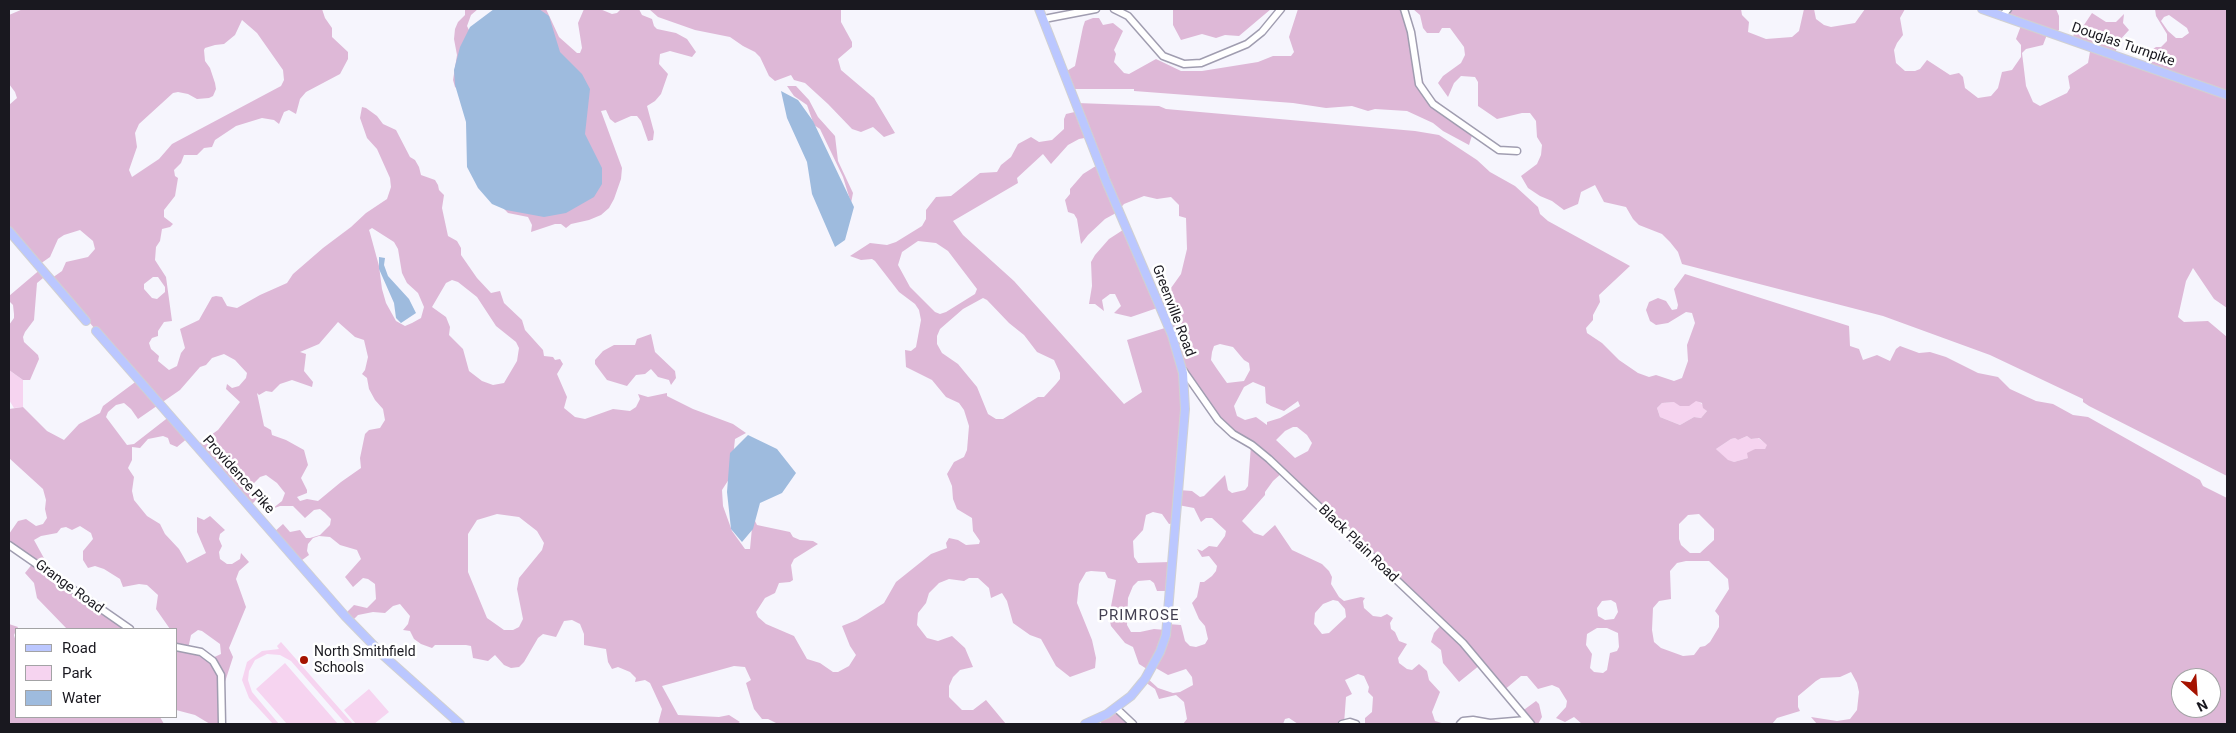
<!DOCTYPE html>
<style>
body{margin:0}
#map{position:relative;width:2236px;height:733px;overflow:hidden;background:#f6f5fd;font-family:Roboto,sans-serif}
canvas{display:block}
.frame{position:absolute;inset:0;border:10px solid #19181f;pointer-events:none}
.legend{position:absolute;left:15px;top:628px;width:162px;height:90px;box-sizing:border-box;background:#fff;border:1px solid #a3a3a5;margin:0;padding:6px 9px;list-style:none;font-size:15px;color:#19181f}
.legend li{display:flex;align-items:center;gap:10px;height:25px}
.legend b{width:25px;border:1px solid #a3a3a5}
.north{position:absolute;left:2171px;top:668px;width:50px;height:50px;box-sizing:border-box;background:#fff;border:1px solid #a3a3a5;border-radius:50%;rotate:154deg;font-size:14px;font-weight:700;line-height:20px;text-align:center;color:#19181f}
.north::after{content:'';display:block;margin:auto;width:18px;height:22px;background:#a51200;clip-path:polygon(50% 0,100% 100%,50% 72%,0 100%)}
</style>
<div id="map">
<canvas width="2236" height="733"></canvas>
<div class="frame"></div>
<ul class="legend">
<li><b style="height:6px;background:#bbc7ff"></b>Road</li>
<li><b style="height:14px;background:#f6d4f0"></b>Park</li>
<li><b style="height:14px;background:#9ebbde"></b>Water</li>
</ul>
<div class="north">N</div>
</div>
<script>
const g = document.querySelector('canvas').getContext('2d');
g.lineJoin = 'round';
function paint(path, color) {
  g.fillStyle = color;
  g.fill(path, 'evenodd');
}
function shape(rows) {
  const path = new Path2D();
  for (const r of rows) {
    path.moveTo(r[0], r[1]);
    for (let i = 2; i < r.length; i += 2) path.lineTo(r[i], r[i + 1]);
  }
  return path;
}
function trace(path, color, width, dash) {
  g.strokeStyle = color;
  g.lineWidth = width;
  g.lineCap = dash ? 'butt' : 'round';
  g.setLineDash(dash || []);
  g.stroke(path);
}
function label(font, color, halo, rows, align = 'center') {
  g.font = font + ' Roboto,sans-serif';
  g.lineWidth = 5;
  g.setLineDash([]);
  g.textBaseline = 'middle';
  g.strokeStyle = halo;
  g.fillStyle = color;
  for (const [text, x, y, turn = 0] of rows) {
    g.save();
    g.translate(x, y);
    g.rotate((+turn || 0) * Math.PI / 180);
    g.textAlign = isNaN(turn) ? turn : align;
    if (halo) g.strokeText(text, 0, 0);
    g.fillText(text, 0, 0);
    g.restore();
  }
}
paint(shape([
 [9,370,23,380,23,407,14,408,9,400],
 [1696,400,1702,404,1707,411,1701,418,1694,417,1680,425,1660,417,1657,408,1662,403],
 [1747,436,1751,439,1758,438,1768,445,1765,449,1755,449,1748,458,1734,462,1728,461,1716,449,1731,439,1735,438,1738,440],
 [281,642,353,724,346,724,291,661,280,655,267,654,255,660,249,671,248,680,252,692,279,724,273,724,249,698,242,680,247,662,262,651,279,649,277,646],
 [285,663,338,724,287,724,256,689],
 [369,689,389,712,374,724,356,724,344,710]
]), '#f6d4f0');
paint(shape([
 [23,9,322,9,325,18,332,28,332,37,348,52,348,59,340,74,306,92,300,99,296,114,289,110,284,112,279,124,274,120,262,118,236,126,215,140,212,147,204,148,197,155,184,155,181,163,174,170,175,176,178,178,175,196,164,210,164,217,173,224,170,227,162,229,160,241,156,247,155,260,166,277,172,321,164,322,158,331,158,336,152,338,149,343,151,349,159,356,158,361,169,370,177,366,181,353,185,348,180,329,199,320,212,297,216,296,222,297,227,306,237,308,260,295,287,283,293,274,323,248,351,227,366,213,387,199,391,187,390,178,377,149,367,138,360,118,362,107,366,108,377,116,383,124,396,130,410,157,415,160,419,167,421,175,435,180,438,185,439,190,444,195,442,208,448,236,457,241,461,248,461,255,477,278,491,293,500,291,504,303,522,320,525,330,543,350,544,356,553,357,555,360,560,359,563,364,557,374,567,397,564,408,575,417,585,419,613,409,630,411,636,407,640,399,638,394,648,397,667,393,667,396,693,409,733,424,746,433,735,439,731,476,722,490,723,506,732,531,745,549,750,549,753,517,757,525,790,532,793,537,800,540,813,541,818,544,794,559,791,565,793,580,790,582,779,583,775,593,765,598,756,612,758,617,766,624,794,636,807,659,820,663,833,672,838,672,849,666,856,655,850,646,842,626,857,620,884,603,896,582,931,554,947,548,946,543,949,538,958,540,966,545,979,544,980,541,973,531,972,518,957,509,953,499,952,486,947,474,954,462,964,457,967,450,969,426,964,410,959,403,946,397,932,380,906,367,905,350,911,351,916,347,921,320,919,310,915,304,899,292,875,261,872,259,861,260,850,256,870,243,887,245,896,242,922,226,926,219,926,210,936,197,951,196,980,173,997,172,1001,165,1011,157,1018,144,1031,137,1039,142,1052,140,1064,129,1064,119,1066,114,1079,111,1077,103,1159,106,1166,109,1415,131,1439,135,1477,160,1490,172,1515,186,1538,207,1540,214,1548,221,1630,266,1599,295,1600,302,1593,315,1593,320,1586,328,1587,333,1602,343,1619,360,1638,373,1649,377,1656,375,1674,381,1682,378,1688,361,1687,345,1695,323,1692,313,1686,312,1668,323,1656,325,1650,321,1646,310,1649,302,1658,298,1666,301,1672,310,1677,309,1678,305,1674,289,1685,274,1849,326,1850,346,1859,349,1863,360,1877,355,1890,361,1896,349,1900,346,1919,353,1930,352,1946,357,1978,373,1998,377,2010,389,2036,401,2053,404,2073,415,2088,417,2200,480,2203,486,2227,498,2227,724,1817,724,1811,717,1837,721,1850,719,1857,710,1859,692,1857,683,1851,672,1840,677,1821,678,1816,681,1798,696,1798,707,1800,711,1777,718,1772,724,1582,724,1574,717,1565,722,1556,718,1566,707,1567,701,1559,688,1552,685,1538,689,1527,676,1521,676,1503,691,1480,665,1459,682,1443,663,1441,650,1431,642,1434,633,1442,624,1282,473,1273,481,1265,492,1265,495,1242,521,1254,533,1263,536,1275,525,1292,550,1322,564,1329,571,1332,577,1331,584,1339,597,1344,601,1361,597,1365,598,1363,601,1364,608,1373,616,1381,617,1387,614,1393,618,1390,623,1391,629,1395,632,1399,641,1407,644,1398,658,1399,663,1407,669,1412,670,1419,664,1427,671,1429,680,1440,692,1432,712,1435,721,1445,724,1365,724,1365,718,1372,712,1373,697,1368,692,1369,687,1364,676,1358,674,1345,680,1352,694,1346,697,1344,724,1298,724,1289,718,1285,719,1283,724,1183,724,1187,719,1184,702,1176,695,1159,699,1155,689,1145,682,1147,678,1158,688,1173,693,1180,692,1193,685,1192,677,1186,669,1168,675,1154,667,1150,671,1139,664,1133,647,1125,643,1111,626,1109,617,1116,580,1108,578,1105,572,1091,571,1086,572,1079,584,1077,603,1092,640,1096,658,1095,668,1070,677,1056,666,1041,639,1030,635,1013,623,1007,601,1002,593,991,598,989,588,978,578,969,578,964,581,949,579,939,583,929,593,926,603,918,613,917,625,927,638,938,641,952,636,965,648,973,667,960,670,953,677,949,686,949,697,962,710,973,710,986,700,1006,724,778,724,768,719,762,719,754,709,746,683,751,680,745,667,734,666,662,686,678,715,719,717,729,715,740,722,737,724,658,724,662,709,650,683,645,680,635,682,636,678,630,672,618,667,612,669,608,662,606,649,584,645,584,634,580,624,572,620,564,621,556,637,543,634,538,638,524,662,519,667,511,668,504,665,495,655,488,661,473,658,471,646,466,645,435,645,432,648,421,644,414,639,410,631,403,630,408,624,410,616,400,604,393,606,385,613,373,612,358,615,351,622,344,615,354,605,367,608,376,599,375,584,368,579,363,578,353,587,345,577,361,559,357,550,340,545,330,537,319,536,313,538,308,544,307,551,309,555,298,563,273,533,283,524,290,532,300,530,306,538,310,538,320,535,330,525,331,519,325,513,320,509,314,510,305,518,293,506,280,506,272,509,282,501,285,493,277,483,266,475,260,477,253,484,254,492,259,497,250,506,197,445,218,430,240,402,226,389,227,384,232,388,239,386,246,378,247,373,235,360,224,354,212,358,206,365,200,367,180,390,138,419,131,409,124,403,116,405,108,412,106,417,127,445,134,444,170,416,189,437,177,447,170,444,168,438,163,436,148,439,140,448,132,447,132,460,128,468,134,477,132,491,134,500,147,516,160,524,165,534,179,549,187,563,206,553,197,532,197,517,204,520,210,516,225,530,220,534,219,539,222,546,219,552,220,559,227,564,232,564,240,559,241,553,249,562,239,571,236,579,246,607,229,648,233,657,223,688,222,724,210,724,195,715,176,710,176,629,170,629,156,609,158,595,147,585,139,584,123,587,120,579,104,569,95,566,88,568,83,560,83,551,93,539,91,533,80,526,72,530,66,527,61,528,57,533,41,536,34,540,45,560,40,566,130,629,67,629,37,598,34,583,25,573,33,563,9,545,9,534,18,521,26,519,36,526,43,524,47,518,45,509,46,500,43,489,9,458,9,409,23,407,47,431,64,440,79,424,100,413,103,406,138,380,52,278,62,271,66,262,88,257,95,249,93,241,80,230,64,235,58,239,50,257,40,264,9,229,9,105,17,98,15,92,9,84,9,15],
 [242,20,257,33,283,70,284,80,281,86,172,144,159,159,132,177,129,170,137,147,135,133,139,124,173,93,178,92,188,94,197,99,209,98,213,96,216,89,215,83,210,68,205,61,204,50,205,48,215,45,224,44,235,35],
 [1090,137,1099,164,1083,174,1070,189,1070,194,1065,200,1068,212,1074,214,1077,219,1081,244,1088,235,1105,219,1116,213,1124,204,1144,196,1157,199,1171,197,1179,205,1179,216,1186,218,1187,249,1181,274,1171,288,1156,297,1126,228,1109,239,1095,255,1091,262,1092,286,1089,304,1095,304,1104,311,1102,300,1110,294,1115,294,1121,306,1114,313,1131,317,1160,307,1168,327,1127,340,1142,392,1124,404,1014,281,963,235,953,221,1018,183,1017,178,1043,154,1051,164,1068,145,1079,139],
 [372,228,394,242,398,249,402,273,407,283,418,293,424,307,421,318,412,323,405,326,396,321,386,303,382,289,379,266,370,233,369,230],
 [918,241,936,243,948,251,977,289,975,294,946,312,940,314,935,312,910,287,898,265,902,252],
 [153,277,158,277,165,287,165,292,157,299,152,298,144,289,144,284],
 [452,280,458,282,477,297,496,326,516,342,519,348,517,361,504,383,493,385,482,381,469,371,463,349,449,335,450,327,446,317,432,307,446,283],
 [983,298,987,300,1009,323,1024,335,1037,352,1054,360,1060,373,1060,379,1056,384,1044,397,1038,397,1003,419,996,419,988,414,977,387,958,364,942,353,937,344,937,336,940,329,963,309],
 [338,322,355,337,364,340,368,357,365,370,362,374,367,378,369,389,375,400,383,409,385,420,380,428,369,430,365,434,360,458,361,468,341,482,318,501,307,499,300,501,297,497,307,493,307,490,301,478,308,465,304,450,286,440,272,435,271,430,264,426,257,393,259,395,266,391,272,392,280,384,292,380,312,387,313,382,304,371,306,354,300,352,319,344],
 [1220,344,1233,347,1244,360,1249,363,1250,370,1244,381,1227,383,1217,369,1211,360,1212,352,1214,346],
 [1185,373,1230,431,1251,445,1248,486,1245,490,1232,493,1228,490,1225,475,1204,496,1200,497,1192,491,1179,490],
 [1253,382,1265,387,1266,403,1271,406,1284,411,1298,401,1300,406,1280,418,1267,422,1267,425,1256,417,1245,420,1237,416,1234,406,1244,387],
 [1696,401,1702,403,1703,408,1707,411,1701,418,1694,417,1680,425,1660,417,1657,408,1662,403,1674,402,1680,406,1689,406],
 [1293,427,1297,427,1307,435,1312,443,1308,451,1295,458,1276,440,1285,431],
 [1747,436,1751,439,1759,438,1767,445,1765,449,1755,449,1747,453,1748,458,1734,462,1728,460,1716,449,1731,439,1735,438,1738,440],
 [1178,505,1194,508,1201,522,1206,518,1212,518,1226,531,1225,536,1217,547,1209,546,1202,551,1197,549,1202,557,1209,556,1217,566,1216,571,1212,576,1204,582,1200,582,1197,597,1192,603,1199,619,1205,626,1208,639,1205,644,1196,647,1190,646,1185,641,1181,625,1168,624,1166,630,1154,629,1140,632,1131,632,1127,625,1128,598,1133,586,1138,581,1150,580,1154,583,1157,591,1170,591,1170,562,1138,563,1134,557,1133,541,1143,530,1146,515,1153,512,1162,514,1169,524,1175,523],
 [497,514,519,517,537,531,544,543,542,550,519,578,517,589,523,619,519,627,513,630,504,630,487,618,468,572,468,534,477,520],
 [1699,514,1714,529,1714,540,1700,553,1690,553,1681,545,1679,539,1679,524,1688,515],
 [1686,561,1709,561,1728,579,1729,589,1715,611,1719,616,1719,627,1710,642,1705,646,1700,647,1694,655,1683,656,1661,648,1654,642,1652,630,1653,608,1659,601,1671,599,1670,571,1677,563],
 [1333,600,1338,601,1345,609,1346,617,1329,633,1322,634,1314,624,1315,613,1323,604],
 [1611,600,1616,603,1618,612,1614,619,1605,620,1598,616,1597,608,1602,601],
 [1597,628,1607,628,1618,633,1619,647,1617,651,1610,653,1607,670,1603,673,1594,672,1590,668,1592,654,1586,645,1587,634],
 [198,630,202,631,220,644,221,654,210,659,188,649,191,635],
 [2181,678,2211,678,2211,708,2181,708],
 [465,9,478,9,471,15,467,26,470,32,517,9,546,9,559,37,577,53,580,53,582,48,578,23,584,9,600,9,612,14,617,13,621,9,639,9,642,15,652,19,654,26,657,29,676,33,687,39,696,52,692,57,670,51,660,54,659,64,668,74,661,94,655,101,647,106,654,132,653,140,648,141,641,121,637,116,631,116,615,123,610,119,606,110,601,111,622,168,621,179,614,199,609,208,601,215,589,220,571,224,566,228,561,224,555,224,531,232,532,225,528,217,508,213,483,187,469,96,455,87,453,80,457,55,454,39,455,29,458,22,465,15],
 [649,9,841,9,841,22,852,42,852,47,838,59,841,70,874,98,895,133,884,137,873,127,861,132,852,129,828,104,805,83,794,80,791,75,775,81,769,76,760,57,755,52,743,46,730,37,695,30,658,17],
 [1171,9,1271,9,1239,36,1225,35,1216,38,1202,34,1181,40,1173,25,1173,10],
 [1298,9,1406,9,1410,18,1420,71,1424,84,1431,96,1452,114,1474,129,1469,145,1443,131,1433,123,1407,111,1375,109,1368,111,1352,106,1326,108,1293,103,1134,91,1134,89,1072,89,1065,72,1075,66,1083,27,1085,21,1093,18,1099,18,1103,25,1113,23,1123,31,1114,50,1116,54,1114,62,1124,73,1129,74,1156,59,1181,71,1202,71,1258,62,1273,56,1291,56,1294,52,1289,37],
 [1413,9,1741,9,1742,15,1749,22,1748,32,1766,39,1792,37,1799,31,1804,9,1814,9,1816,19,1824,25,1831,27,1855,23,1865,9,1905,9,1900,18,1903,35,1897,43,1894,50,1896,63,1905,71,1915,71,1920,69,1927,60,1950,75,1959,73,1963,77,1965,88,1978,98,1991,96,1998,88,2002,72,2012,70,2021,57,2021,45,2016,39,2022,23,2004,16,2006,9,2056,9,2059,16,2059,30,2055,33,2048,32,2043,45,2026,49,2022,53,2026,86,2033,102,2040,106,2067,93,2070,88,2068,76,2088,63,2091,46,2072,39,2077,26,2084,25,2092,13,2106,22,2116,22,2124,14,2123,23,2129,30,2119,41,2115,54,2145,64,2150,51,2156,47,2161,47,2167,41,2167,34,2156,16,2155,9,2227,9,2227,308,2214,299,2193,268,2186,281,2178,317,2184,322,2208,321,2227,337,2227,476,2089,406,2083,402,2083,399,1990,355,1883,316,1682,264,1678,252,1670,242,1662,234,1639,225,1633,219,1626,207,1604,202,1595,185,1581,192,1578,204,1564,210,1552,201,1540,196,1528,188,1521,176,1537,164,1541,155,1542,145,1537,137,1536,121,1530,113,1522,113,1497,119,1478,106,1478,82,1475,77,1461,76,1454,83,1448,97,1438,83,1443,76,1461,63,1465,55,1464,47,1450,28,1442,28,1439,33,1427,33,1423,28,1420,15],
 [2169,15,2187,28,2189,33,2182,38,2176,38,2168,31,2161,21,2164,17],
 [787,86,796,86,809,100,818,117,835,136,838,161,853,193,851,203,843,177,820,129,814,125,807,105,794,96],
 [42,268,48,274,37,283,34,320,25,332,23,337,24,342,38,355,39,359,30,380,23,380,9,370,9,325,14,318,14,314,13,305,9,301,9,296],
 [651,334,655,352,675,371,676,378,671,385,669,380,658,377,651,369,645,374,636,375,627,386,607,380,595,364,595,360,603,351,614,345,635,345,637,339],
 [9,624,18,627,14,635,16,642,16,717,160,717,164,724,9,724],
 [1536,701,1539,704,1542,717,1538,724,1461,724,1526,720,1521,712],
 [1117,709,1133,724,1102,724,1099,719]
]), '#deb8d7');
paint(shape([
 [494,9,539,9,549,16,560,52,582,74,590,89,585,134,602,168,602,184,594,197,566,213,544,217,506,210,492,204,478,188,467,167,466,122,455,85,454,70,460,47,470,27],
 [781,91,798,100,813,121,854,207,845,240,835,247,812,194,807,162,787,118],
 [379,257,385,258,384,265,388,276,409,299,416,313,401,323,396,318,394,303,379,269],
 [748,435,777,449,796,473,782,493,760,503,753,529,742,542,731,529,727,492,730,453]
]), '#9ebbde');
const minor = shape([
 [1114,9,1128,16,1163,56,1184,64,1201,63,1247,44,1262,32,1281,9],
 [1404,9,1411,32,1419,84,1433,104,1499,150,1517,151],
 [2002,16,2008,9],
 [1044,19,1096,9],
 [1183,370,1218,420,1233,434,1252,445,1269,459,1463,643,1531,724],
 [9,545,130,629],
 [176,647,201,652,213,661,221,675,222,724],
 [1116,708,1133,724],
 [1342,724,1350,722,1356,724],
 [1460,724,1463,721,1473,720,1490,723,1526,720]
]);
const major = shape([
 [1039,9,1106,181,1172,335,1183,373,1185,409,1166,635,1160,652,1145,679,1131,696,1107,714,1085,724],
 [1982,9,2227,95],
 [9,231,86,321],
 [96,331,345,616,384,656,460,724]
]);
trace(minor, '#a09db0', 9);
trace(major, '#d1d1d2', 10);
trace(minor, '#fff', 6);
trace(major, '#bbc7ff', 8);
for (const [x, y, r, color] of [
 [304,660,5,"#a51200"]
]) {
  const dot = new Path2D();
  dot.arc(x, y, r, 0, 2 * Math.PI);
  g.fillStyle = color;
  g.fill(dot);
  trace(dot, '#fff', 2);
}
label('14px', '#19181f', '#fff', [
 ["Douglas Turnpike",2123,45,19],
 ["Greenville Road",1173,311,69],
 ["Providence Pike",238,475,48],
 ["Black Plain Road",1358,544,44],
 ["Grange Road",69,587,36]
]);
label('14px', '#19181f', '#fff', [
 ["North Smithfield",314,652],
 ["Schools",314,668]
], 'left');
g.letterSpacing = '1px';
label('15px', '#444152', '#fff', [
 ["PRIMROSE",1139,616]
]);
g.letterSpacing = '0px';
</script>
